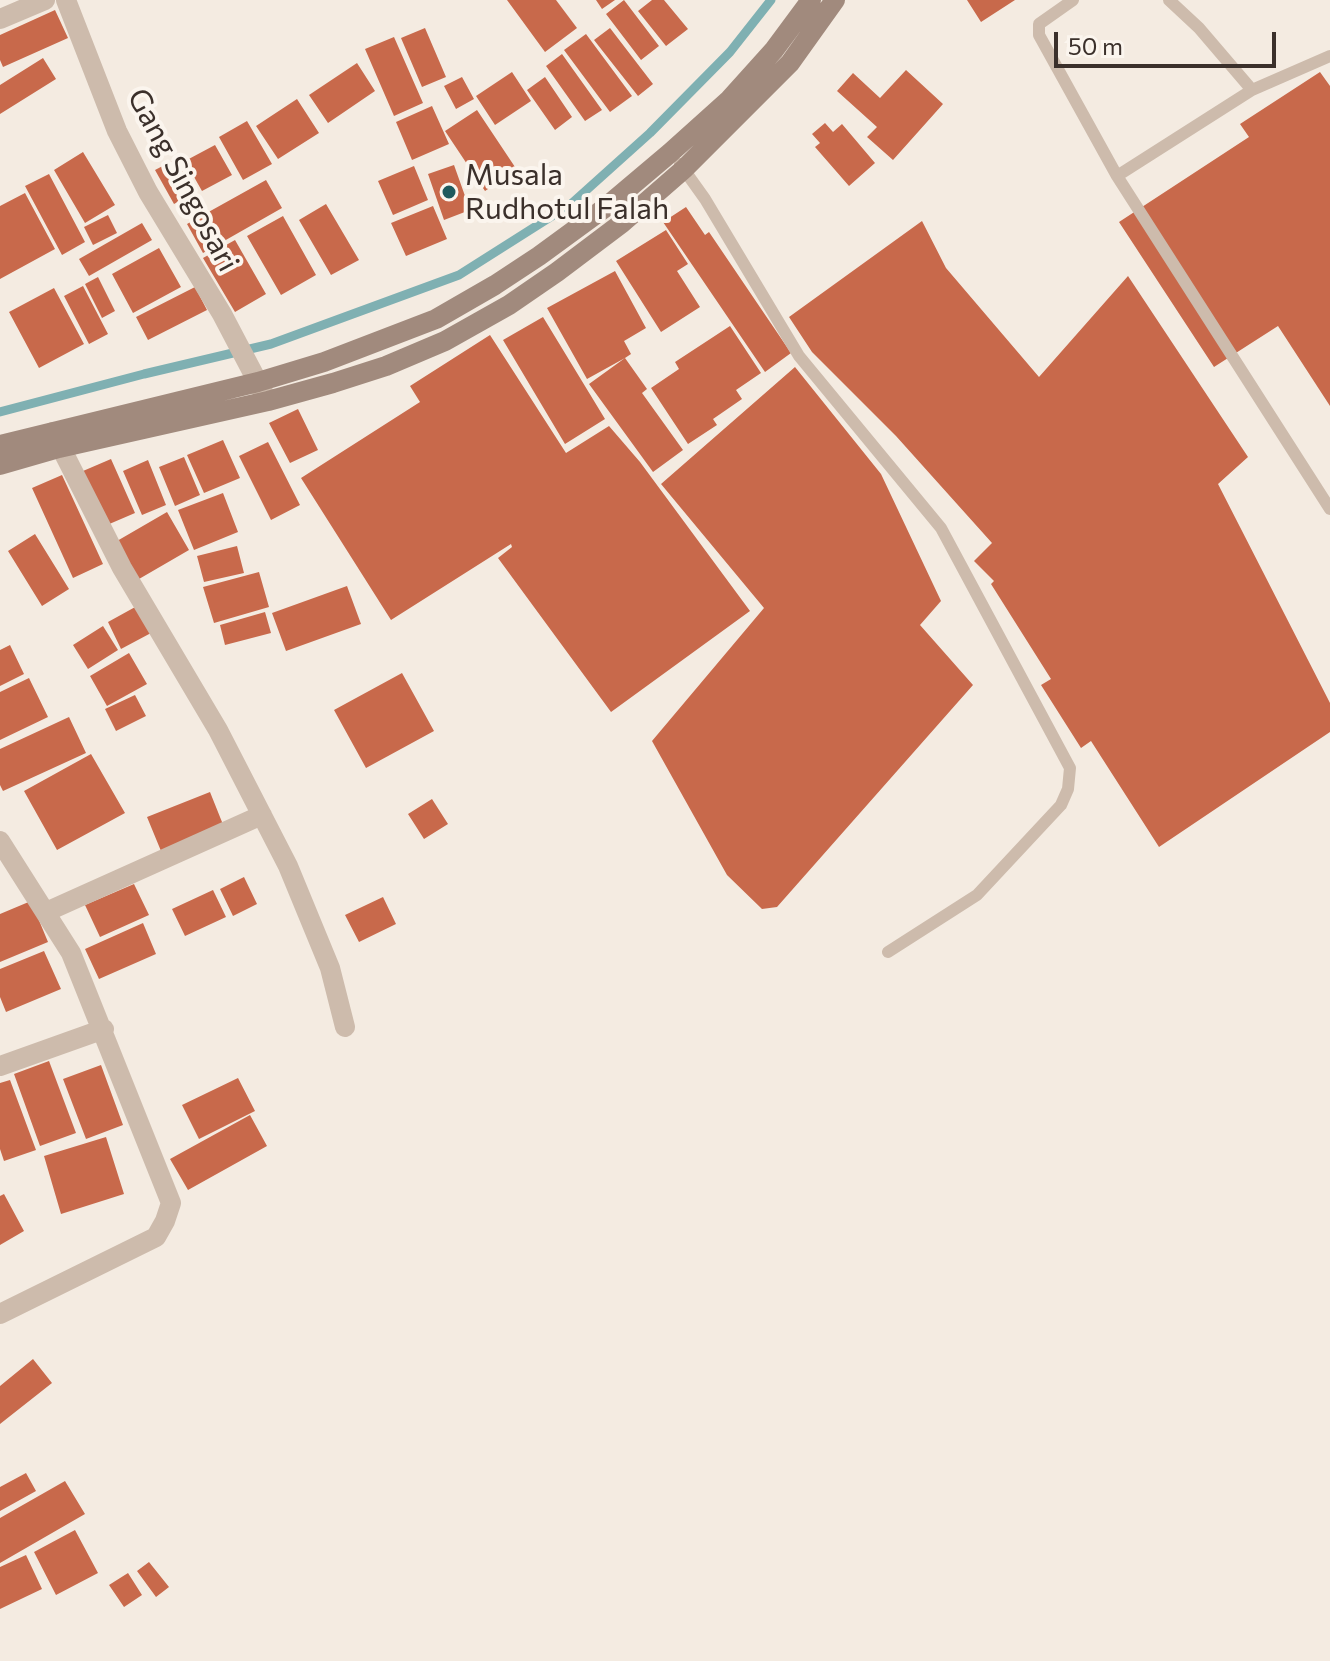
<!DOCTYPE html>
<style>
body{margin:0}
#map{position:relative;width:1330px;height:1661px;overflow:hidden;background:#f4ebe1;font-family:Commissioner,sans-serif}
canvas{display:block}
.scale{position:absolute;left:1054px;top:32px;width:222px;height:36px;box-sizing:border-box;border:4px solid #3b302b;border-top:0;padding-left:10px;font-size:24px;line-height:28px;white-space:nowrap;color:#3b302b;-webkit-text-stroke:6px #fbf5ee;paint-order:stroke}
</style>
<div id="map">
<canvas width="1330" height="1661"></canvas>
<div class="scale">50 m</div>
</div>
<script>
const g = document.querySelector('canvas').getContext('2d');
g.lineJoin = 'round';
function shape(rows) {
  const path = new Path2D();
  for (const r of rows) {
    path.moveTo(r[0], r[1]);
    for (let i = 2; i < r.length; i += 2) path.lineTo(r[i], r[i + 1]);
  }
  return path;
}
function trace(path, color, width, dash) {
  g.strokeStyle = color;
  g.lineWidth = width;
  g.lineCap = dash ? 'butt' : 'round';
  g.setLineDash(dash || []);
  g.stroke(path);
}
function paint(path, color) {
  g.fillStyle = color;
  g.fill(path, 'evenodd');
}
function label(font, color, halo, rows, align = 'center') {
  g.font = font + ' Commissioner,sans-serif';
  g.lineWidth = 8;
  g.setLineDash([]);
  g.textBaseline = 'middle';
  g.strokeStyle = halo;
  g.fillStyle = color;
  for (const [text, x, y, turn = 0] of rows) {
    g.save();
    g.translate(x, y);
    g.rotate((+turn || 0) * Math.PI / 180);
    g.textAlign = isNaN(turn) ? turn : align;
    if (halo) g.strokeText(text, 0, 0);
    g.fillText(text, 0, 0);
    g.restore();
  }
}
trace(shape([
 [0,412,144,374,271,344,459,275,571,204,650,133,730,52,771,0]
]), '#7fb0b2', 9);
paint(shape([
 [507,0,556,0,577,28,545,52],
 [596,0,615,0,602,9],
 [624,0,659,46,641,60,606,14],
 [652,0,664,0,688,29,666,46,638,11],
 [967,0,1015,0,981,22],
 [55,10,68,38,3,67,0,60,0,35],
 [425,28,446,77,422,87,401,38],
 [610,28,653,84,638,96,594,40],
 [586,34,632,96,610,112,564,50],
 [394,37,423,103,394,116,365,49],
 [562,54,602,110,585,121,546,66],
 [43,58,56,79,0,114,0,85],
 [357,63,375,91,328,123,309,95],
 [906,70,943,104,893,160,867,137,877,127,837,91,853,73,880,98],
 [512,72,531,101,495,125,476,96],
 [1320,72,1330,86,1330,406,1278,326,1214,367,1119,222,1249,137,1240,124],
 [462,77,474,99,456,109,444,86],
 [545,77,572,117,555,130,527,90],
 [297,99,319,133,278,159,256,126],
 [432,106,449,144,412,160,396,122],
 [477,110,517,170,485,191,445,131],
 [247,121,272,164,243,180,219,137],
 [825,123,833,132,842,124,875,163,849,186,815,147,820,143,812,134],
 [215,145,232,175,202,191,185,161],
 [83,152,115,205,85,223,54,170],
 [178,158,197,191,174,204,155,170],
 [454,165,470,210,444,220,428,174],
 [414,166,428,200,393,215,378,181],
 [49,174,85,242,62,255,25,186],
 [266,180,282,208,203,253,187,224],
 [25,193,55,249,0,279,0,206],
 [326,204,359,260,331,275,299,220],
 [433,206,447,239,406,256,391,223],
 [686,207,705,235,709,232,791,353,765,372,663,222],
 [108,215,117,233,93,245,84,227],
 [283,216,316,275,281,295,247,236],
 [922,221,946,268,1039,377,1128,276,1248,457,1218,484,1330,703,1330,732,1159,847,1091,741,1081,748,1041,685,1051,679,991,584,994,581,974,561,992,543,896,436,812,352,789,317],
 [142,223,152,240,89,276,79,259],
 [666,230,688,264,677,271,700,307,661,332,616,261],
 [235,240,266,294,235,312,203,258],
 [159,248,181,287,133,313,112,274],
 [615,271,646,328,624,341,631,354,625,358,647,389,642,393,683,450,653,472,589,384,625,358,587,379,547,308],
 [98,277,115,311,102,318,85,284],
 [83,286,108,334,89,344,64,296],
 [195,287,207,310,148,340,136,317],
 [54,288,84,344,39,368,9,312],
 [543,317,605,419,565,444,503,340],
 [730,326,761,373,736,390,742,399,713,419,717,425,688,444,651,388,679,369,675,362],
 [490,335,566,453,609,426,640,462,750,611,611,712,498,558,512,547,511,544,391,620,301,478,420,402,410,386],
 [795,367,881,474,941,601,920,625,973,685,777,907,762,909,727,875,652,741,764,608,661,484],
 [298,409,318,450,290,463,269,423],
 [223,440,240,478,204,493,187,455],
 [268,442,300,505,271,520,239,456],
 [184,457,200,495,175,506,159,467],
 [111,459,135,513,107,525,83,471],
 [148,460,166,505,142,515,123,471],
 [62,475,103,564,73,578,32,488],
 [223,493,238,532,194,550,178,510],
 [167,512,189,550,139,579,117,541],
 [35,534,69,589,42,606,8,551],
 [237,546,244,573,204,582,197,556],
 [259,572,269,607,214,623,203,587],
 [347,586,361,624,286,651,272,613],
 [137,606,151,633,121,649,108,622],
 [265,612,271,633,225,645,220,625],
 [103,626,118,650,88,669,73,645],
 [10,645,24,674,0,686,0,650],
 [129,653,147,684,107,706,90,676],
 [402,673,434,731,366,768,334,710],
 [29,678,48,717,0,740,0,692],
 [135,695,146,716,116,731,105,709],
 [69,717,86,753,3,791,0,785,0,749],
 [91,754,125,813,57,850,24,791],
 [210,792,224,827,161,851,147,817],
 [432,799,448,824,424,839,408,814],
 [244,877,257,904,233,916,220,889],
 [134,884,149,915,100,937,85,905],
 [213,890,226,917,185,936,172,909],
 [383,897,396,924,359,942,345,915],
 [31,901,48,942,0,962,0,914],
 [143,923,156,954,99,979,85,949],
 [44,951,61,989,6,1012,0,997,0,969],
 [49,1061,76,1133,40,1146,14,1074],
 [101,1065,123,1125,86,1139,63,1079],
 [238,1078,255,1111,199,1139,182,1105],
 [10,1080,36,1150,4,1161,0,1149,0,1083],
 [250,1115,267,1146,188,1190,170,1159],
 [106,1137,124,1194,61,1214,44,1156],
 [4,1194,24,1231,0,1245,0,1196],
 [33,1359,52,1383,0,1424,0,1386],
 [26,1473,36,1491,0,1511,0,1487],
 [65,1481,85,1514,0,1563,0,1518],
 [75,1530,98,1573,56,1595,34,1552],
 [26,1555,42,1589,0,1609,0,1567],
 [149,1562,169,1587,156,1597,137,1571],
 [128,1573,142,1595,124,1607,109,1585]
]), '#c8694b');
trace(shape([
 [1073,0,1039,24,1039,35,1117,176,1330,509],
 [1252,90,1330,56],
 [680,164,705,199,799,356,941,528,1070,768,1068,789,1061,805,977,895,888,952],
 [1117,176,1252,90,1199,28,1169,0]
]), '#cdbbac', 12);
trace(shape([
 [66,0,117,131,148,192,222,314,265,396],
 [0,19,45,0],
 [53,432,122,568,218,730,288,866,330,968,345,1027],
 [0,841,71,953,171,1203,165,1221,156,1237,0,1314],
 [46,912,262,815],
 [0,1066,104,1029]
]), '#cdbbac', 20);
trace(shape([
 [0,445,258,382,324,362,436,319,495,285,539,256,606,207,670,153,729,100,774,50,811,0],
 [0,465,59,448,268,401,333,383,386,366,445,341,509,305,557,272,622,223,684,169,790,63,835,0]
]), '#a18a7d', 20);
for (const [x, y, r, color] of [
 [449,192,8,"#1f5a5e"]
]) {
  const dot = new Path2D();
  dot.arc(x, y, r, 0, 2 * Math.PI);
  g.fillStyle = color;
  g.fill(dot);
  trace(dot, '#fbf5ee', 3);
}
label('30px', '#3b302b', '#fbf5ee', [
 ["Musala",465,175],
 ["Rudhotul Falah",465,209]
], 'left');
label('30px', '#3b302b', '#fbf5ee', [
 ["Gang Singosari",183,180,62]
]);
</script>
